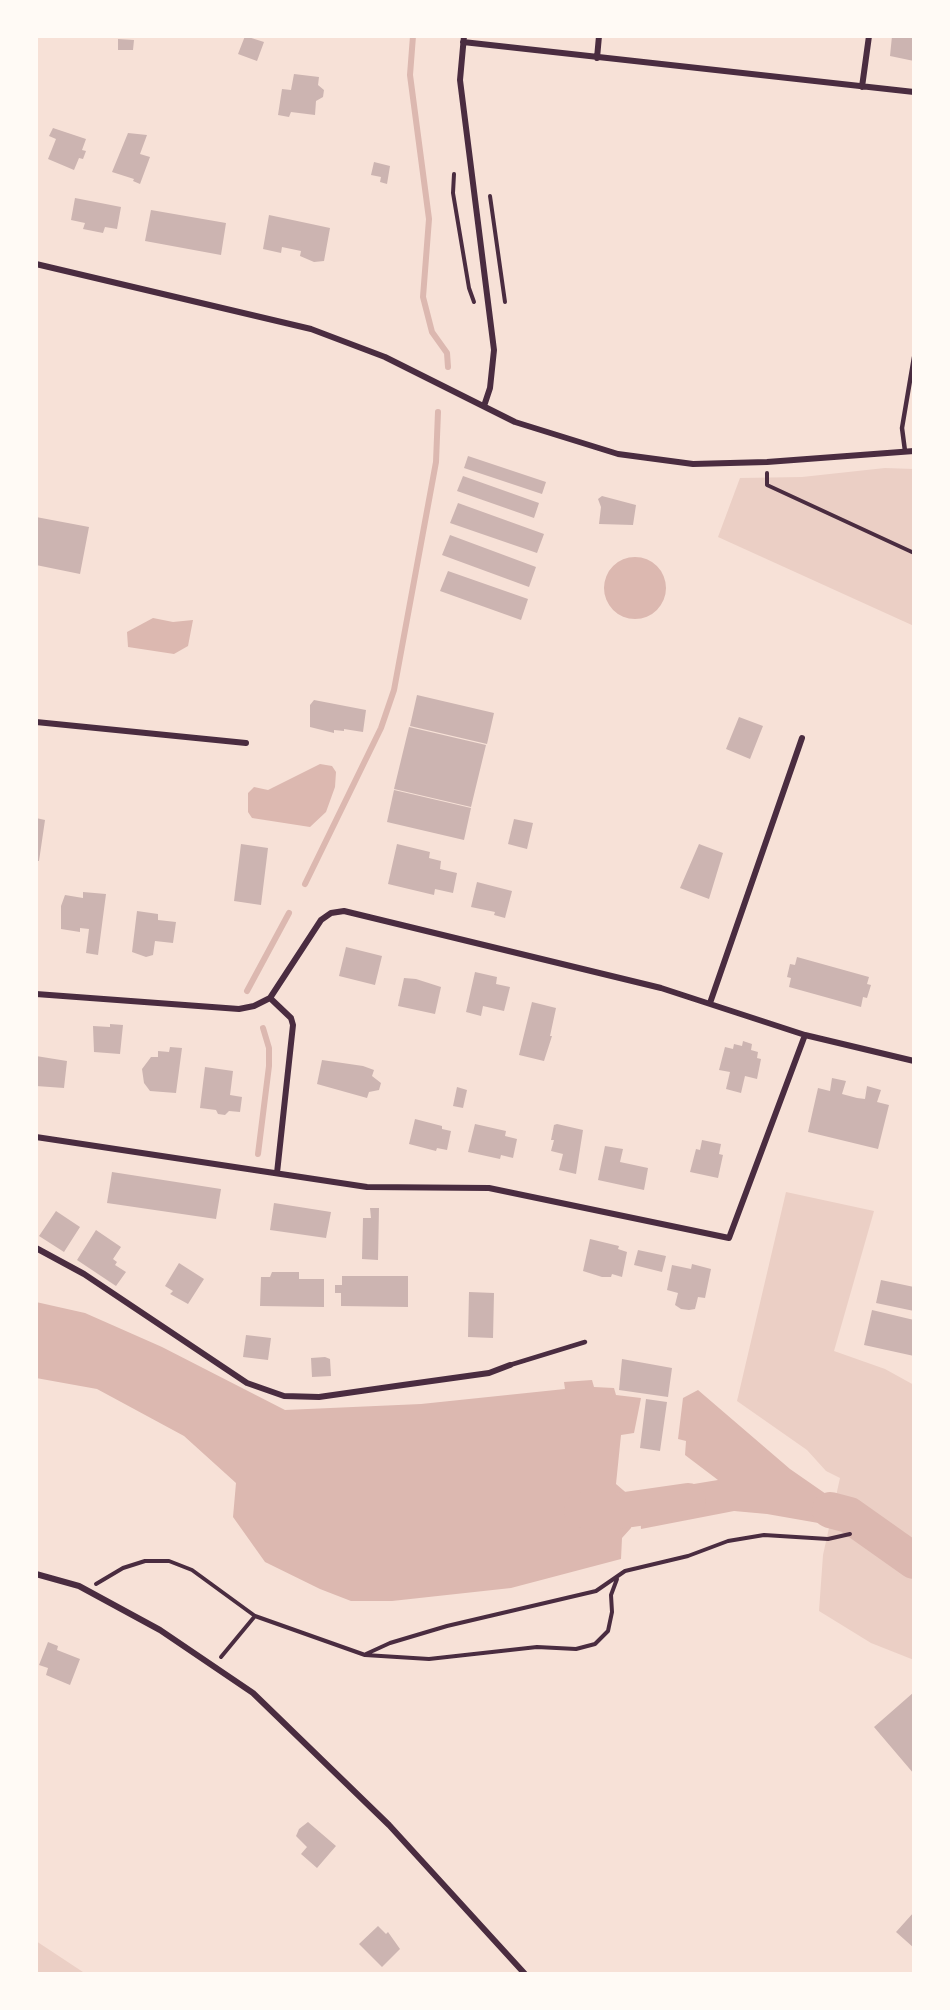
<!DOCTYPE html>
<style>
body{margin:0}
#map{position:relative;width:950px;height:2010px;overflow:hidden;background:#f7e1d7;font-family:Lora,serif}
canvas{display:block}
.frame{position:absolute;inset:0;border:38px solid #fffaf5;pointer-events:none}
</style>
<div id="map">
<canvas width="950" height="2010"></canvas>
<div class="frame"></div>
</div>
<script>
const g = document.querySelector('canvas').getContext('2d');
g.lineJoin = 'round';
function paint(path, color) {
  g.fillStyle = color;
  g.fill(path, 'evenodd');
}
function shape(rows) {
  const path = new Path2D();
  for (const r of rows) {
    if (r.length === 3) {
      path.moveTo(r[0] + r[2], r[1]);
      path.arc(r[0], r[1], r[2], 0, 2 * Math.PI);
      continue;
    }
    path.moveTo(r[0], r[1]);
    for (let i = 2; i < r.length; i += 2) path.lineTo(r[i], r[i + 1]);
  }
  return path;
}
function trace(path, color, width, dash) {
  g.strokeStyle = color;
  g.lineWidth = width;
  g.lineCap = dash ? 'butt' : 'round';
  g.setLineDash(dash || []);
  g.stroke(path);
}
paint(shape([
 [885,468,914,469,914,626,718,537,740,478,802,477],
 [786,1192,874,1211,834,1351,885,1369,914,1385,914,1660,871,1643,819,1611,823,1555,840,1478,826,1471,807,1450,737,1401],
 [36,1941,86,1974,36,1974]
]), '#ebcfc5');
paint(shape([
 [635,588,31],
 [153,618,173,622,193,620,188,646,174,654,128,647,127,632],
 [320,764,332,766,336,772,335,787,326,812,310,827,252,818,248,812,248,793,254,787,268,790],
 [36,1302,85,1313,162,1347,285,1410,421,1404,565,1389,564,1382,592,1380,594,1387,614,1388,616,1395,641,1398,634,1433,621,1435,616,1484,630,1496,631,1528,622,1538,621,1559,511,1588,392,1601,351,1601,320,1589,265,1562,233,1517,236,1483,184,1436,97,1389,36,1378],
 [698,1390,790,1469,826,1494,854,1507,877,1525,866,1540,824,1524,767,1514,734,1511,641,1529,639,1493,718,1480,685,1455,686,1441,678,1439,683,1398]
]), '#dcb8b0');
trace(shape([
 [413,36,410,75,429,219,423,297,432,332,447,353,448,367],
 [305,884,381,728,394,690,436,462,438,412],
 [247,991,289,913],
 [258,1154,269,1066,269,1048,263,1028]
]), '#dcb8b0', 6);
trace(shape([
 [582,1510,618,1511,688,1501],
 [830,1510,849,1515,914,1561]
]), '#dcb8b0', 36);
paint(shape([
 [245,36,264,42,257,61,238,54],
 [892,36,914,36,914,61,890,56],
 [118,39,134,40,133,50,118,50],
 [294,74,319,77,318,85,324,90,323,97,316,101,315,115,291,112,289,117,278,115,282,89,291,90],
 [53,128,86,139,82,150,86,151,83,159,79,158,74,170,48,159,56,139,49,136],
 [128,133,147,135,140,154,150,157,140,184,133,181,134,179,112,172],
 [374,162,390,166,387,184,380,182,381,177,371,175],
 [75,198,121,207,117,229,105,227,103,233,83,229,85,223,71,220],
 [151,210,226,223,221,255,145,241],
 [269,215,330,228,324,261,314,262,300,256,301,251,282,247,281,253,263,249],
 [468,456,546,482,542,494,464,468],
 [463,476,539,503,534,518,457,491],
 [602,496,636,505,633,525,599,524,601,507,598,499],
 [458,503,544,534,537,553,450,523],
 [36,517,89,527,80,574,36,565],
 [450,535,536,567,529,587,442,555],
 [448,571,528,599,521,620,440,591],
 [417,695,494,713,487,744,410,726],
 [314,700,366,710,363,732,344,729,344,731,334,730,334,733,310,727,310,705],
 [739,717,763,726,750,759,726,749],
 [409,727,486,745,471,807,394,789],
 [394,790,471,808,464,840,387,822],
 [36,818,45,820,39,861,36,861],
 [514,819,533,823,527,849,508,844],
 [241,844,268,848,261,905,234,901],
 [397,844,430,852,429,858,441,861,440,869,457,873,453,893,435,889,434,895,388,884],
 [699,844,723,853,709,899,680,888],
 [477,882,512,891,505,918,494,915,495,912,471,907],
 [83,892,106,894,98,955,86,953,89,929,80,928,80,932,61,929,61,906,65,895,83,898],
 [137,911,158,914,158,920,176,922,173,943,155,941,153,955,146,957,132,952],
 [346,947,382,956,375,985,339,976],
 [797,957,869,977,867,984,871,985,867,998,863,997,861,1007,789,987,791,978,787,977,790,964,795,965],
 [475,972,497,977,496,984,510,987,504,1011,483,1006,481,1016,466,1012],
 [404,978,416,979,441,987,435,1014,398,1006],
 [532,1002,556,1008,550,1036,552,1036,544,1061,519,1055],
 [110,1024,123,1025,120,1054,94,1052,93,1026,110,1027],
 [743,1041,752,1044,751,1050,758,1052,757,1058,761,1059,757,1079,745,1076,741,1093,726,1089,730,1072,719,1070,725,1047,733,1049,734,1044,742,1046],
 [170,1047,182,1048,176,1093,150,1091,144,1083,142,1069,151,1057,158,1057,158,1051,169,1052],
 [36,1056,67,1061,64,1088,36,1086],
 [322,1060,363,1066,374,1070,372,1076,381,1083,379,1090,369,1092,367,1098,317,1084],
 [205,1067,233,1071,230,1095,242,1097,240,1112,229,1111,225,1115,218,1114,216,1110,200,1108],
 [832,1078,846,1081,842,1094,857,1098,865,1099,867,1086,881,1090,877,1102,889,1105,878,1149,808,1132,818,1088,830,1091],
 [457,1087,467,1090,463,1108,453,1106],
 [415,1119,442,1126,442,1129,451,1131,447,1150,437,1148,436,1151,409,1144],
 [475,1124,506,1131,505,1136,517,1139,513,1158,501,1155,500,1159,468,1152],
 [557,1124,583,1130,576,1174,559,1170,563,1154,551,1151,554,1140,551,1140,554,1125],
 [702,1140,721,1144,719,1154,723,1155,718,1178,690,1172,696,1149,700,1150],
 [605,1146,623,1149,620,1162,648,1168,644,1190,598,1180],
 [112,1172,221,1189,216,1219,107,1203],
 [274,1203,331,1212,326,1238,270,1230],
 [370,1208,379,1208,378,1260,362,1259,363,1218,371,1218],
 [56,1211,80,1227,64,1252,39,1236],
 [96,1230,121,1247,113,1259,117,1262,115,1265,126,1272,116,1286,77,1260],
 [590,1239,619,1246,618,1249,627,1252,622,1277,612,1274,611,1277,602,1277,583,1271],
 [638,1250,666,1256,662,1272,634,1265],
 [179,1263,204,1279,188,1304,170,1294,173,1291,165,1286],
 [692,1264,711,1269,705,1298,698,1297,695,1309,689,1310,681,1309,675,1305,678,1293,667,1290,672,1265,691,1269],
 [272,1272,299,1272,299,1279,324,1279,324,1307,260,1306,261,1277,270,1277],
 [342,1276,408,1276,408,1307,341,1306,341,1293,335,1293,335,1285,342,1285],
 [881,1280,914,1287,914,1311,876,1303],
 [469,1292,494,1293,493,1338,468,1337],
 [872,1310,914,1320,914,1356,864,1345],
 [246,1335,271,1338,268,1360,243,1357],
 [325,1357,330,1359,331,1376,312,1377,311,1358],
 [622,1359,672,1368,668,1397,619,1390],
 [646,1399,667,1402,660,1451,640,1448],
 [48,1642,58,1646,57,1650,80,1659,70,1685,46,1675,48,1668,39,1665],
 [914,1692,914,1774,874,1727],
 [308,1822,336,1846,317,1868,301,1854,307,1847,296,1836,299,1829],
 [914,1912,914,1948,896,1932],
 [378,1926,386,1934,388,1932,400,1949,382,1967,359,1944]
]), '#ccb4b1');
trace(shape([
 [454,174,453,193,469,288,474,302],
 [490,196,505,302],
 [767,473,767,485,914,553],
 [96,1584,123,1568,145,1561,169,1561,192,1570,255,1616,365,1655,429,1659,537,1647,576,1649,595,1644,608,1631,612,1612,611,1595,617,1579],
 [366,1654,390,1643,447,1626,596,1591,625,1571,688,1556,728,1541,764,1535,828,1539,850,1534],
 [221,1657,255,1616]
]), '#4a2c40', 4);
trace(shape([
 [905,451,902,428,914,357],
 [510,1365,585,1342]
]), '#4a2c40', 4.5);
trace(shape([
 [464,36,460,80,494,350,490,388,484,406],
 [463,42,914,92],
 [597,58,599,36],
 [862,87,869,36],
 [36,264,311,329,385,357,515,422,618,454,693,464,767,462,914,451],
 [36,722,246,743],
 [36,994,239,1009,254,1006,270,998,321,920,331,913,344,911,661,988,805,1035,914,1061],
 [270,998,291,1018,293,1025,277,1173],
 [710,1003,802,738],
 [36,1137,367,1187,489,1188,729,1238,805,1035],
 [36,1248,84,1274,247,1383,284,1396,319,1397,403,1385,489,1373,510,1365],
 [36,1574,79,1586,160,1630,253,1693,389,1825,525,1974]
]), '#4a2c40', 6);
</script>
